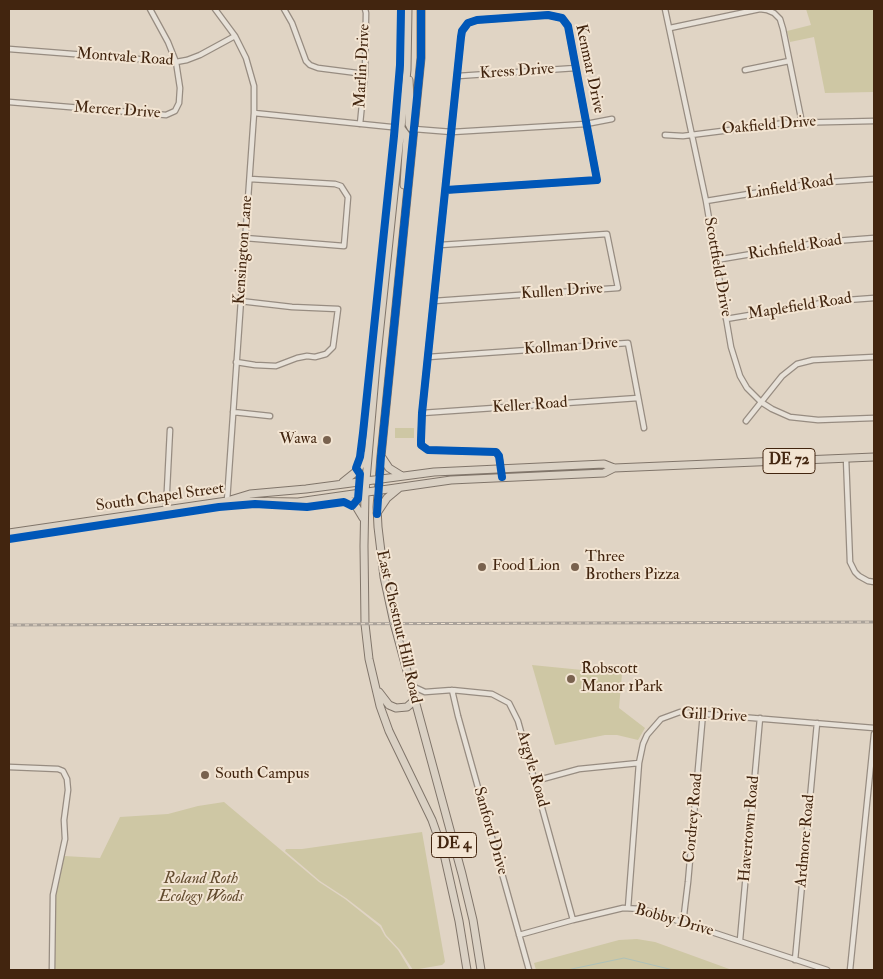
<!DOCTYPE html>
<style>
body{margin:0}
#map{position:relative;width:883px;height:979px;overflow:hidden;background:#e0d4c4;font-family:"IM FELL Double Pica",serif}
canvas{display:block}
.frame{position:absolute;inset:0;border:10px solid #42250f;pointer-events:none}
</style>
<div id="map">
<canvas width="883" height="979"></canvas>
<div class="frame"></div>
</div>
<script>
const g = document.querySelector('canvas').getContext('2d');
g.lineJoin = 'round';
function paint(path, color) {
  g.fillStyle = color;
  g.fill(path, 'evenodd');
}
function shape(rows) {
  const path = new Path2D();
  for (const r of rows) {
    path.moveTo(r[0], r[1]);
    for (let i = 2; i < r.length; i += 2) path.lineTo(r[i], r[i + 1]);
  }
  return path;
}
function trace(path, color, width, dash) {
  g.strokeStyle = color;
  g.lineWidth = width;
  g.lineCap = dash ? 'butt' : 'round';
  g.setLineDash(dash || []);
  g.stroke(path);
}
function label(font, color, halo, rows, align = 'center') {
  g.font = font + ' "IM FELL Double Pica",serif';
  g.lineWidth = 4;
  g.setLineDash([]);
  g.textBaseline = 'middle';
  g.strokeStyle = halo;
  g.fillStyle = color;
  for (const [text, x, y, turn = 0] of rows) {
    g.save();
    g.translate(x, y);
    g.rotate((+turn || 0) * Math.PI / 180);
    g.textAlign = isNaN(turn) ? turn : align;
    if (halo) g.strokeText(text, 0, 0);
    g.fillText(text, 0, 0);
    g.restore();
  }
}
paint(shape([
 [806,9,874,9,874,92,825,93,814,37,790,42,787,31,811,25],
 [395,428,414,428,414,438,395,438],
 [532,665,622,674,619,708,645,728,638,740,617,735,605,735,555,745],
 [224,802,319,882,345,899,380,927,385,936,398,950,410,970,54,970,55,895,64,856,100,858,120,817,168,814,198,806],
 [422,832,445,962,442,965,413,970,400,950,386,935,381,925,346,898,320,881,285,851,286,849,302,849],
 [637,939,655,942,732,970,536,970,534,963,619,940]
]), '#cec7a4');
trace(shape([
 [567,970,624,958,673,970]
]), '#aec1b8', 1);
const minor = shape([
 [215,9,235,36,246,58,254,86,254,113,227,501],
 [284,9,292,23,306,61,310,65,318,68,365,74],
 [665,9,706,201,731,347,740,376,747,388,761,402,772,409,790,417,818,420,874,418],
 [670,28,760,9,767,10,774,13,780,19,783,29,802,123],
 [9,49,176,62,187,60,200,55,235,36],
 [745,70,789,61],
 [458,76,576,68],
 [9,102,166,115,175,111,179,103,180,88,176,62,168,42,150,9],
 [254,113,401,128],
 [360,124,365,74,366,13,365,9],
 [414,129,452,132,586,124,612,119],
 [665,135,683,136,785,123,874,121],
 [446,190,597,180,568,26,562,18,548,15,477,20,468,23,462,31,461,37,422,413,421,440,421,445,428,450,496,452,499,456,502,471],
 [706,201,815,183,874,179],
 [245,238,344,246,348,197,341,186,335,184,250,179],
 [716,260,822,242,874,238],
 [434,301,618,288,607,234,440,245],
 [726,319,834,301,874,298],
 [428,357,628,343,644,428],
 [236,362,255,365,276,366,297,358,307,356,315,357,326,354,333,347,338,309,292,307,240,301],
 [233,412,270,416],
 [422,413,638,398],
 [746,421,782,376,797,364,813,360,874,357],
 [846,458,850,562,855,572,859,576,868,581,874,582],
 [166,510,170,430],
 [412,686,425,692,452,690,492,694,509,703,518,721,573,920],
 [452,690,458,716,529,970],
 [9,767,58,769,63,771,67,779,68,790,64,820,65,839,53,895,52,970],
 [535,781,579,769,639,763],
 [628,908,639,763,643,744,647,735,661,719,680,712,874,728],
 [683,923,688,882,703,713],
 [519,935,573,920,623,908,642,909,827,970],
 [740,940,760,718],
 [795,960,817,723],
 [850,970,874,734]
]);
const primary = shape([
 [408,9,407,70,376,365,365,492,364,546,365,624,369,659,380,706,389,731,432,820,444,854,459,921,467,970],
 [421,9,421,58,381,456,377,507,378,527,384,577,394,623,462,874,473,920,481,970],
 [409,80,410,99,409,124,411,128,414,129],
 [401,128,407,136,404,185],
 [381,456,389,468,402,476],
 [343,482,358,470,366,455],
 [342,496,354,503,363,518],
 [235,501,298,502,451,480,604,473,614,468],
 [377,513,387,498,399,488],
 [9,533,227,501,250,494,306,489,434,472,604,464,614,468,874,457],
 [379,692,389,705,396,708,407,707,415,700]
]);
trace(minor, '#978c81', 7);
trace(primary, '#80756a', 9);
trace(minor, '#e7e1d8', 4.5);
trace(primary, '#dad1c4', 7);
const rail = shape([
 [9,625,874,622]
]);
trace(rail, '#a9a199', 3);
trace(rail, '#f2e4d2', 1, [4]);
trace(shape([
 [446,190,597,180,568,26,562,18,548,15,477,20,468,23,462,31,461,37,422,413,421,440,421,445,428,450,496,452,499,456,502,477],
 [377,514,381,456,421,58,421,9],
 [9,539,219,507,255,504,307,507,344,502,352,506,358,499,360,474,356,468,360,457,363,433,394,136,400,65,401,9]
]), '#0057b8', 8);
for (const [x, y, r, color] of [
 [327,440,5,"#79624e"],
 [482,567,5,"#79624e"],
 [575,567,5,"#79624e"],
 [571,679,5,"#79624e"],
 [205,775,5,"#79624e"]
]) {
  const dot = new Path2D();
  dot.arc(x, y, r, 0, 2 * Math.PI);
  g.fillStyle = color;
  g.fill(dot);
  trace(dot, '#f2e4d2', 2);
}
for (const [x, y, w] of [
 [789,461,52],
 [454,845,45]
]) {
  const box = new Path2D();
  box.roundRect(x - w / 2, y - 12.5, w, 25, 4);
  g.fillStyle = '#f2e4d2';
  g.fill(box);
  trace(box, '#42250f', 1);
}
label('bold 15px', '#42250f', null, [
 ["DE 72",789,461],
 ["DE 4",454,845]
]);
label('16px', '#42250f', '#f2e4d2', [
 ["Montvale Road",125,58,4],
 ["Marlin Drive",363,66,-87],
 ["Kenmar Drive",589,69,78],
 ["Kress Drive",517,72,-4],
 ["Mercer Drive",117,111,4],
 ["Oakfield Drive",769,126,-5],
 ["Linfield Road",790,188,-9],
 ["Richfield Road",795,248,-9],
 ["Kensington Lane",244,250,-86],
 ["Scottfield Drive",717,267,80],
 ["Kullen Drive",562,292,-4],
 ["Maplefield Road",800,307,-9],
 ["Kollman Drive",571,347,-4],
 ["Keller Road",530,406,-4],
 ["South Chapel Street",160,498,-8],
 ["East Chestnut Hill Road",398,627,77],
 ["Gill Drive",714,716,3],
 ["Argyle Road",532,769,74],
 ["Cordrey Road",694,818,-85],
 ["Havertown Road",750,829,-85],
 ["Sanford Drive",490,831,74],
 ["Ardmore Road",806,841,-85],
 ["Bobby Drive",674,921,16]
]);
label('16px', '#42250f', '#f2e4d2', [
 ["Wawa",317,440,"right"],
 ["Three",585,558],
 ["Brothers Pizza",585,576],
 ["Food Lion",492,567],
 ["Robscott",581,670],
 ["Manor 1Park",581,688],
 ["South Campus",215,775]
], 'left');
label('italic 16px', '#624b2e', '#f2e4d2', [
 ["Roland Roth",201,880],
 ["Ecology Woods",201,898]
]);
</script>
